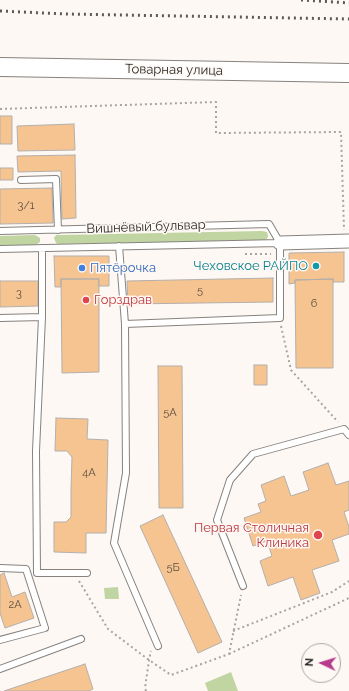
<!DOCTYPE html>
<meta charset="utf-8">
<style>
body{margin:0}
#map{position:relative;width:349px;height:691px;overflow:hidden;background:#fdf8f4;font-family:Raleway,sans-serif}
canvas{display:block}
.north{position:absolute;left:301px;top:643px;width:40px;height:40px;box-sizing:border-box;background:#fdf8f4;border:1px solid #a9a5a2;border-radius:50%;rotate:274deg;font-size:11px;font-weight:700;line-height:16px;text-align:center;color:#2a2927}
.north::after{content:'';display:block;margin:auto;width:14px;height:18px;background:#b73c8d;clip-path:polygon(50% 0,100% 100%,50% 72%,0 100%)}
</style>
<div id="map">
<canvas width="349" height="691"></canvas>
<div class="north">N</div>
</div>
<script>
const g = document.querySelector('canvas').getContext('2d');
g.lineJoin = 'round';
function paint(path, color) {
  g.fillStyle = color;
  g.fill(path, 'evenodd');
}
function shape(rows) {
  const path = new Path2D();
  for (const r of rows) {
    path.moveTo(r[0], r[1]);
    for (let i = 2; i < r.length; i += 2) path.lineTo(r[i], r[i + 1]);
  }
  return path;
}
function trace(path, color, width, dash) {
  g.strokeStyle = color;
  g.lineWidth = width;
  g.lineCap = dash ? 'butt' : 'round';
  g.setLineDash(dash || []);
  g.stroke(path);
}
function label(font, color, halo, rows, align = 'center') {
  g.font = font + ' Raleway,sans-serif';
  g.lineWidth = 3;
  g.setLineDash([]);
  g.textBaseline = 'middle';
  g.strokeStyle = halo;
  g.fillStyle = color;
  for (const [text, x, y, turn = 0] of rows) {
    g.save();
    g.translate(x, y);
    g.rotate((+turn || 0) * Math.PI / 180);
    g.textAlign = isNaN(turn) ? turn : align;
    if (halo) g.strokeText(text, 0, 0);
    g.fillText(text, 0, 0);
    g.restore();
  }
}
paint(shape([
 [262,231,267,232,268,236,267,239,264,240,58,244,56,243,54,238,56,235,60,235],
 [35,235,40,238,40,242,36,245,0,245,0,236],
 [118,587,119,599,105,599,104,588],
 [231,672,238,691,208,691,205,683]
]), '#c0d5a2');
const building = shape([
 [0,116,12,116,12,144,0,144,0,116],
 [74,124,75,150,18,151,17,126,74,124],
 [75,155,76,218,62,219,61,171,18,172,17,156,75,155],
 [0,168,13,168,13,180,0,180,0,168],
 [52,188,53,223,0,224,0,189,52,188],
 [344,252,344,282,333,282,333,279,295,280,295,283,289,284,289,253,344,252],
 [54,256,109,256,109,286,98,286,99,279,61,279,61,287,55,287,54,256],
 [273,278,273,302,128,304,127,281,273,278],
 [61,279,99,279,99,372,62,373,61,279],
 [333,279,333,368,296,368,295,280,333,279],
 [0,281,38,281,38,306,0,307,0,281],
 [254,365,267,365,267,385,254,385,254,365],
 [158,366,182,366,183,508,159,508,158,366],
 [56,418,88,419,87,439,108,440,106,533,86,533,86,553,54,552,54,522,66,522,71,517,71,489,72,457,67,451,55,451,56,418],
 [328,463,336,485,349,481,349,510,344,512,349,527,349,534,332,540,339,561,312,570,320,593,301,600,293,577,268,586,260,561,272,556,267,541,253,546,244,518,261,512,258,504,266,501,261,485,284,476,291,496,309,490,303,472,328,463],
 [163,515,222,642,198,653,140,526,163,515],
 [4,573,12,597,25,592,34,618,5,628,0,613,0,575,4,573],
 [85,664,93,689,89,691,4,691,85,664]
]);
paint(building, '#f6c491');
trace(building, '#b3afab', 1);
const lane = shape([
 [21,180,56,179,58,230],
 [0,231,269,224,280,243],
 [119,246,125,324,126,473,114,543,158,646],
 [42,248,42,317,36,451,37,573,87,573],
 [0,249,280,243],
 [0,318,42,317],
 [125,324,280,318,280,243],
 [0,568,26,569,45,628,0,640],
 [243,586,217,520,230,480,253,454,344,429,349,435],
 [0,669,81,639]
]);
const street = shape([
 [280,243,349,241]
]);
const secondary = shape([
 [0,67,349,73]
]);
trace(lane, '#86827e', 8);
trace(street, '#86827e', 15);
trace(secondary, '#86827e', 20);
trace(shape([
 [0,109,216,102,216,133,341,132,344,230],
 [245,254,271,254],
 [281,326,291,370,338,422],
 [79,581,108,629,149,660,171,675,229,654,241,595],
 [233,631,332,592,349,581],
 [229,654,349,598],
 [146,691,145,688,149,660,151,651]
]), '#a8a5a1', 2, [2, 3]);
trace(lane, '#fff', 6);
trace(street, '#fff', 13);
trace(secondary, '#fff', 18);
trace(shape([
 [301,0,349,3],
 [0,11,66,14,349,19]
]), '#5c5a57', 3, [2, 4]);
for (const [x, y, r, color] of [
 [316,266,4,"#0f9aa8"],
 [82,268,4,"#3f7fe0"],
 [86,300,4,"#e0444e"],
 [318,535,5,"#e0444e"]
]) {
  const dot = new Path2D();
  dot.arc(x, y, r, 0, 2 * Math.PI);
  g.fillStyle = color;
  g.fill(dot);
  trace(dot, '#fdf8f4', 1.5);
}
label('11px', '#5d5042', null, [
 ["3/1",26,206],
 ["5",200,291],
 ["3",19,294],
 ["6",314,304],
 ["5А",170,413],
 ["4А",89,473],
 ["5Б",173,568],
 ["2А",15,605]
]);
label('13px', '#2a2927', '#fdf8f4', [
 ["Товарная улица",174,70,1],
 ["Вишнёвый бульвар",146,227,-2]
]);
label('13px', '#0d838f', '#fdf8f4', [
 ["Чеховское РАЙПО",308,266]
], 'right');
label('13px', '#366cbe', '#fdf8f4', [
 ["Пятёрочка",90,268]
], 'left');
label('13px', '#be3a42', '#fdf8f4', [
 ["Горздрав",94,300],
 ["Первая Столичная",309,528,"right"],
 ["Клиника",309,543,"right"]
], 'left');
</script>
